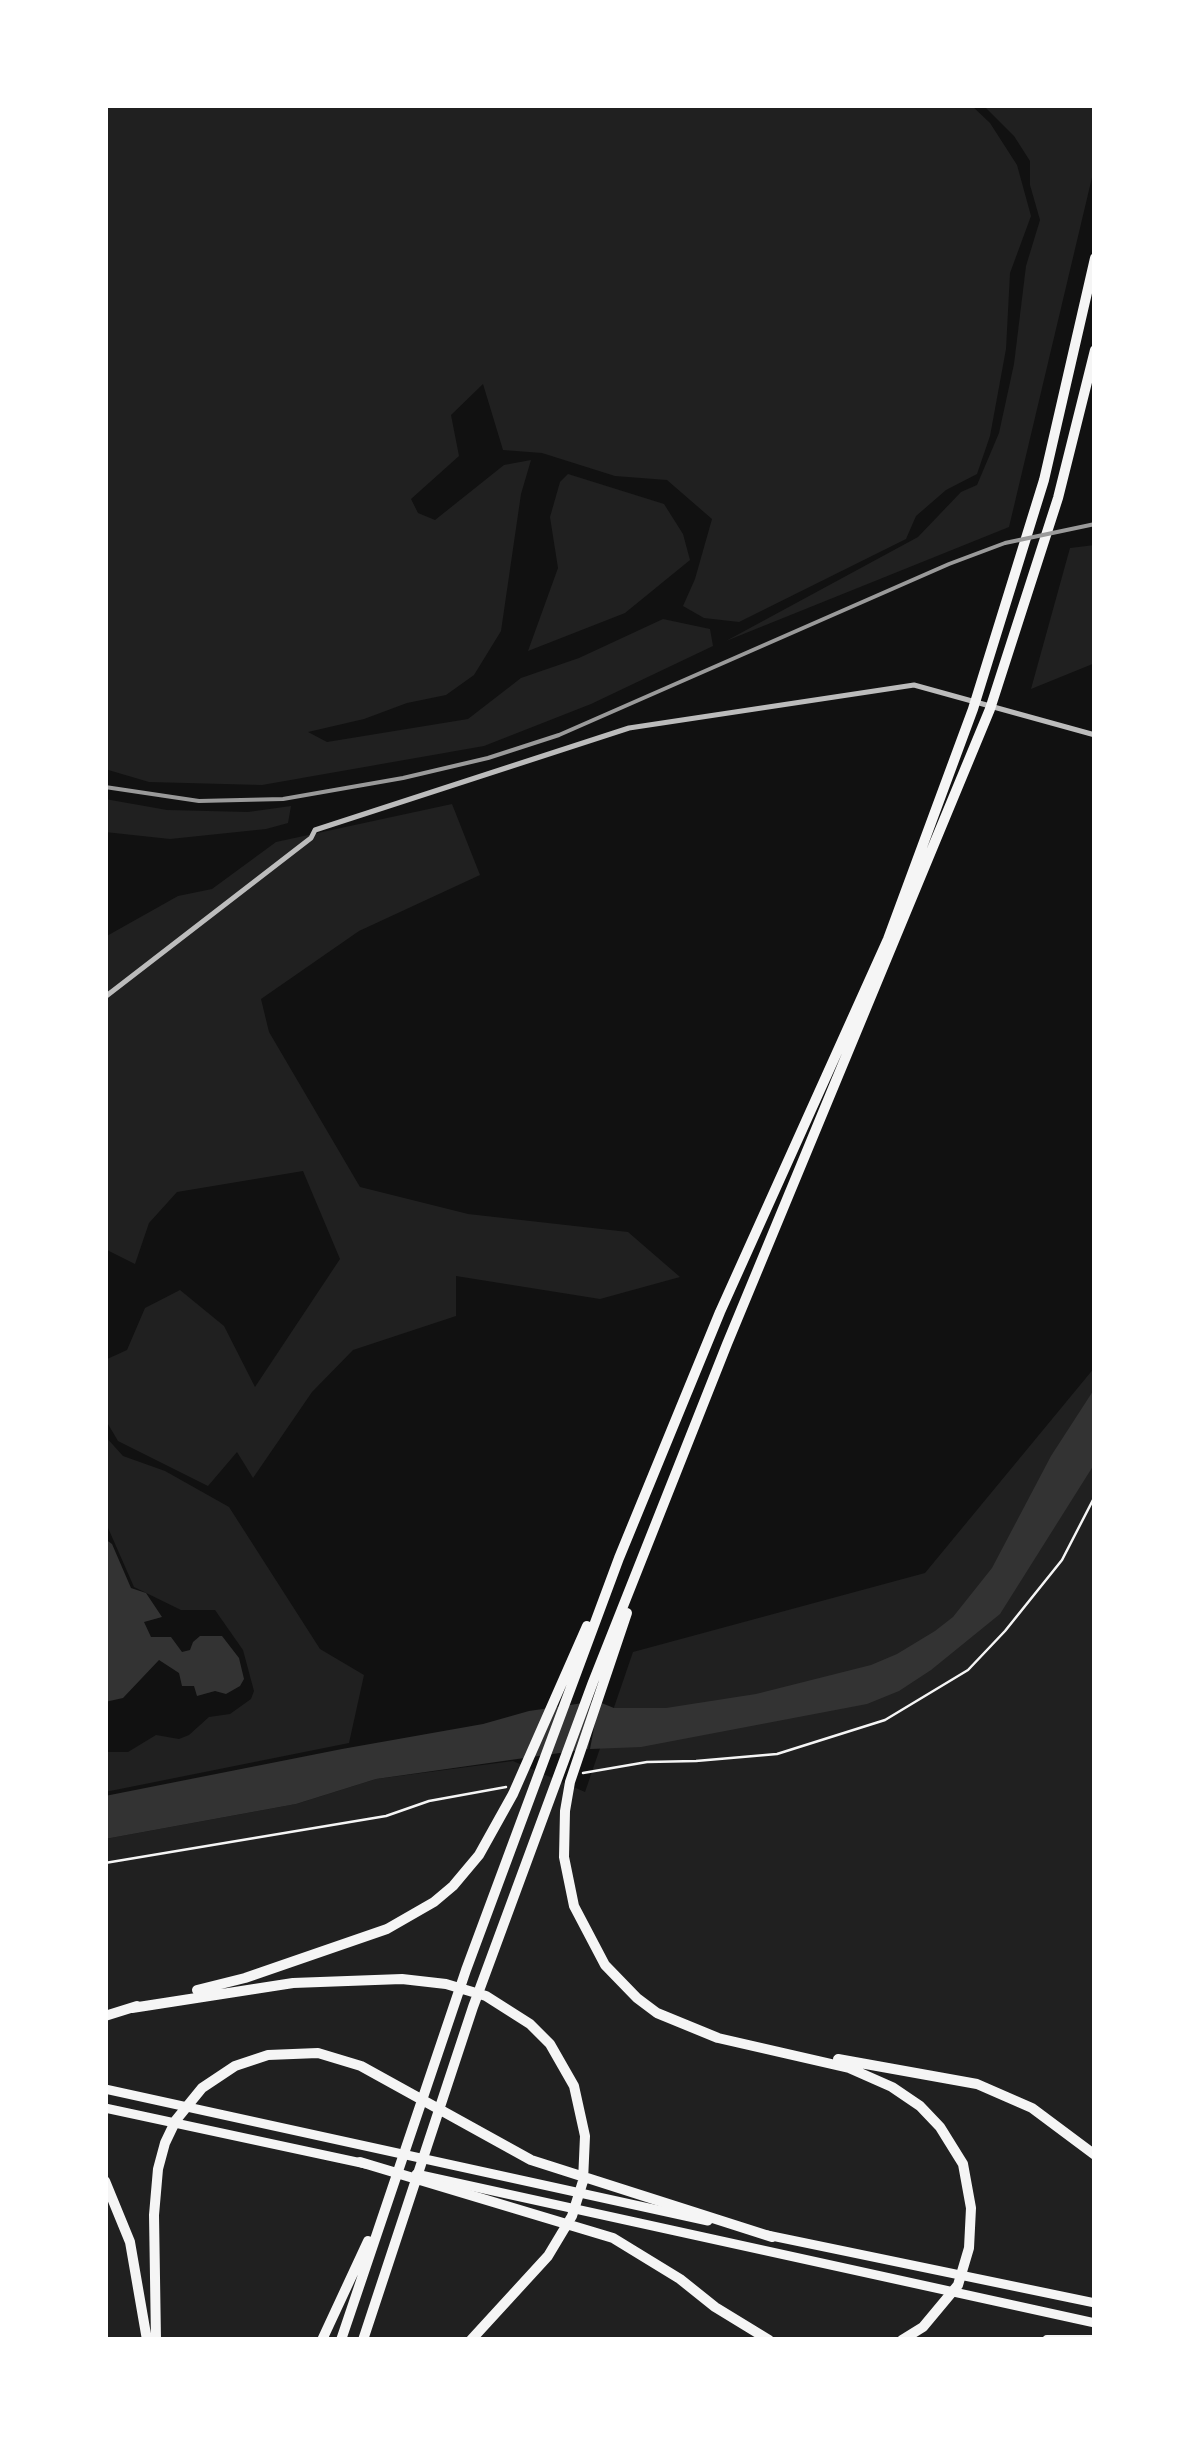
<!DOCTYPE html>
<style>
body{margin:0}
#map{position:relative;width:1200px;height:2445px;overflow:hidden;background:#111;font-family:Ubuntu,sans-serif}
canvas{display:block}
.frame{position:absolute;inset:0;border:108px solid #fff;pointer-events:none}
</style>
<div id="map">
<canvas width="1200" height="2445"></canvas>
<div class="frame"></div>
</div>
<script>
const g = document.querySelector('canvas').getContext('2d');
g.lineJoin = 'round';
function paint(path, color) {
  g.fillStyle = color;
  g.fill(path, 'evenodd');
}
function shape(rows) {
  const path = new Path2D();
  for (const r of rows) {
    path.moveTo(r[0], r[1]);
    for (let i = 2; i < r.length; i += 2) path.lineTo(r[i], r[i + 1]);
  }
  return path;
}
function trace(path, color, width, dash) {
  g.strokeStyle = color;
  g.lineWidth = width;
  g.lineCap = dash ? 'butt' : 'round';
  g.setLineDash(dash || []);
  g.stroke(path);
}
paint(shape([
 [105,105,971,105,990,123,1017,165,1031,216,1010,273,1006,349,990,436,977,474,946,490,916,516,906,539,739,622,704,618,683,606,695,579,712,519,667,480,615,476,542,453,503,450,483,384,451,415,459,456,411,499,418,513,435,520,504,465,531,460,521,494,501,631,474,675,446,695,407,703,364,719,308,732,327,742,468,719,521,678,579,658,663,619,710,629,713,646,591,704,484,746,262,785,149,782,105,769],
 [983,105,1095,105,1094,169,1009,527,726,641,918,537,961,492,977,485,999,433,1014,364,1026,266,1040,220,1030,185,1030,161,1014,136],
 [568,474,664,504,683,534,690,560,625,613,528,651,558,568,550,517,560,482],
 [1095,545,1095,663,1031,689,1070,548],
 [105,799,167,810,248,812,291,806,288,823,266,829,170,839,105,832],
 [452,804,480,875,359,931,261,999,269,1032,360,1187,468,1214,628,1232,680,1277,600,1299,456,1276,456,1316,353,1350,312,1392,253,1478,237,1452,208,1486,118,1441,105,1419,105,1360,127,1350,145,1308,180,1290,224,1326,255,1387,340,1259,303,1171,177,1192,149,1223,135,1264,105,1249,105,937,178,896,212,889,276,842],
 [1095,1367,1095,2340,105,2340,105,1839,296,1804,376,1779,513,1761,585,1792,633,1652,925,1573],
 [105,1436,123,1456,165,1471,229,1507,320,1649,364,1675,349,1743,105,1792,105,1752,128,1752,156,1735,179,1739,189,1735,209,1717,230,1714,251,1699,254,1691,243,1650,215,1610,181,1610,134,1587,105,1521]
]), '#202020');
paint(shape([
 [1095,1388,1095,1463,1000,1614,931,1670,899,1691,867,1704,641,1747,590,1749,599,1702,614,1708,666,1708,756,1694,871,1665,897,1654,935,1631,953,1617,992,1568,1051,1456],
 [105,1539,112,1544,131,1588,146,1593,162,1617,144,1622,151,1637,171,1637,182,1652,190,1650,193,1642,200,1636,222,1636,239,1658,244,1679,240,1686,226,1694,215,1691,197,1696,194,1686,182,1686,179,1673,159,1660,123,1698,105,1702],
 [597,1701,588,1749,376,1779,296,1804,105,1839,105,1796,342,1749,483,1724,529,1711]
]), '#333');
trace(shape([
 [583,1773,647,1762,696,1761,777,1754,885,1720,968,1670,1005,1631,1062,1560,1095,1496],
 [105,1863,386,1816,429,1801,506,1787]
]), '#f5f5f5', 2.5);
trace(shape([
 [105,997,311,838,315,830,629,728,914,685,1095,735]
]), '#bcbcbc', 5);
trace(shape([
 [105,2089,708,2221],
 [105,2108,366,2164],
 [416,2174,1095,2323],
 [767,2235,1095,2303]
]), '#f5f5f5', 9);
trace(shape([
 [627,1613,570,1782,565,1811,564,1857,574,1906,605,1965,637,1998,657,2013,718,2038,849,2068,892,2087,920,2106,940,2127,963,2164,971,2208,969,2248,958,2285,923,2327,902,2340],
 [197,1990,245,1978,387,1929,434,1902,453,1886,479,1855,513,1794,587,1626],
 [132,2008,293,1983,402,1979,446,1984,486,1996,530,2024,550,2044,574,2086,585,2136,583,2181,572,2216,548,2256,471,2340],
 [105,2016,137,2006],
 [838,2059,977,2084,1032,2108,1095,2155],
 [360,2162,613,2238,680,2279,715,2307,769,2340],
 [105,2181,130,2242,147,2340],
 [156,2340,154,2215,158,2169,165,2143,176,2120,202,2088,235,2066,268,2055,318,2053,361,2066,531,2160,772,2237],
 [322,2340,368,2241],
 [341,2340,466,1970,619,1558,720,1312,888,939,973,709,1044,480,1095,258],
 [363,2340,473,2007,593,1682,727,1344,990,709,1058,498,1095,350],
 [1047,2340,1095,2340]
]), '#f5f5f5', 10);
trace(shape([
 [105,787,199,801,283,799,403,778,488,758,559,735,949,564,1005,543,1095,524]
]), '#9a9a9a', 4);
</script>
